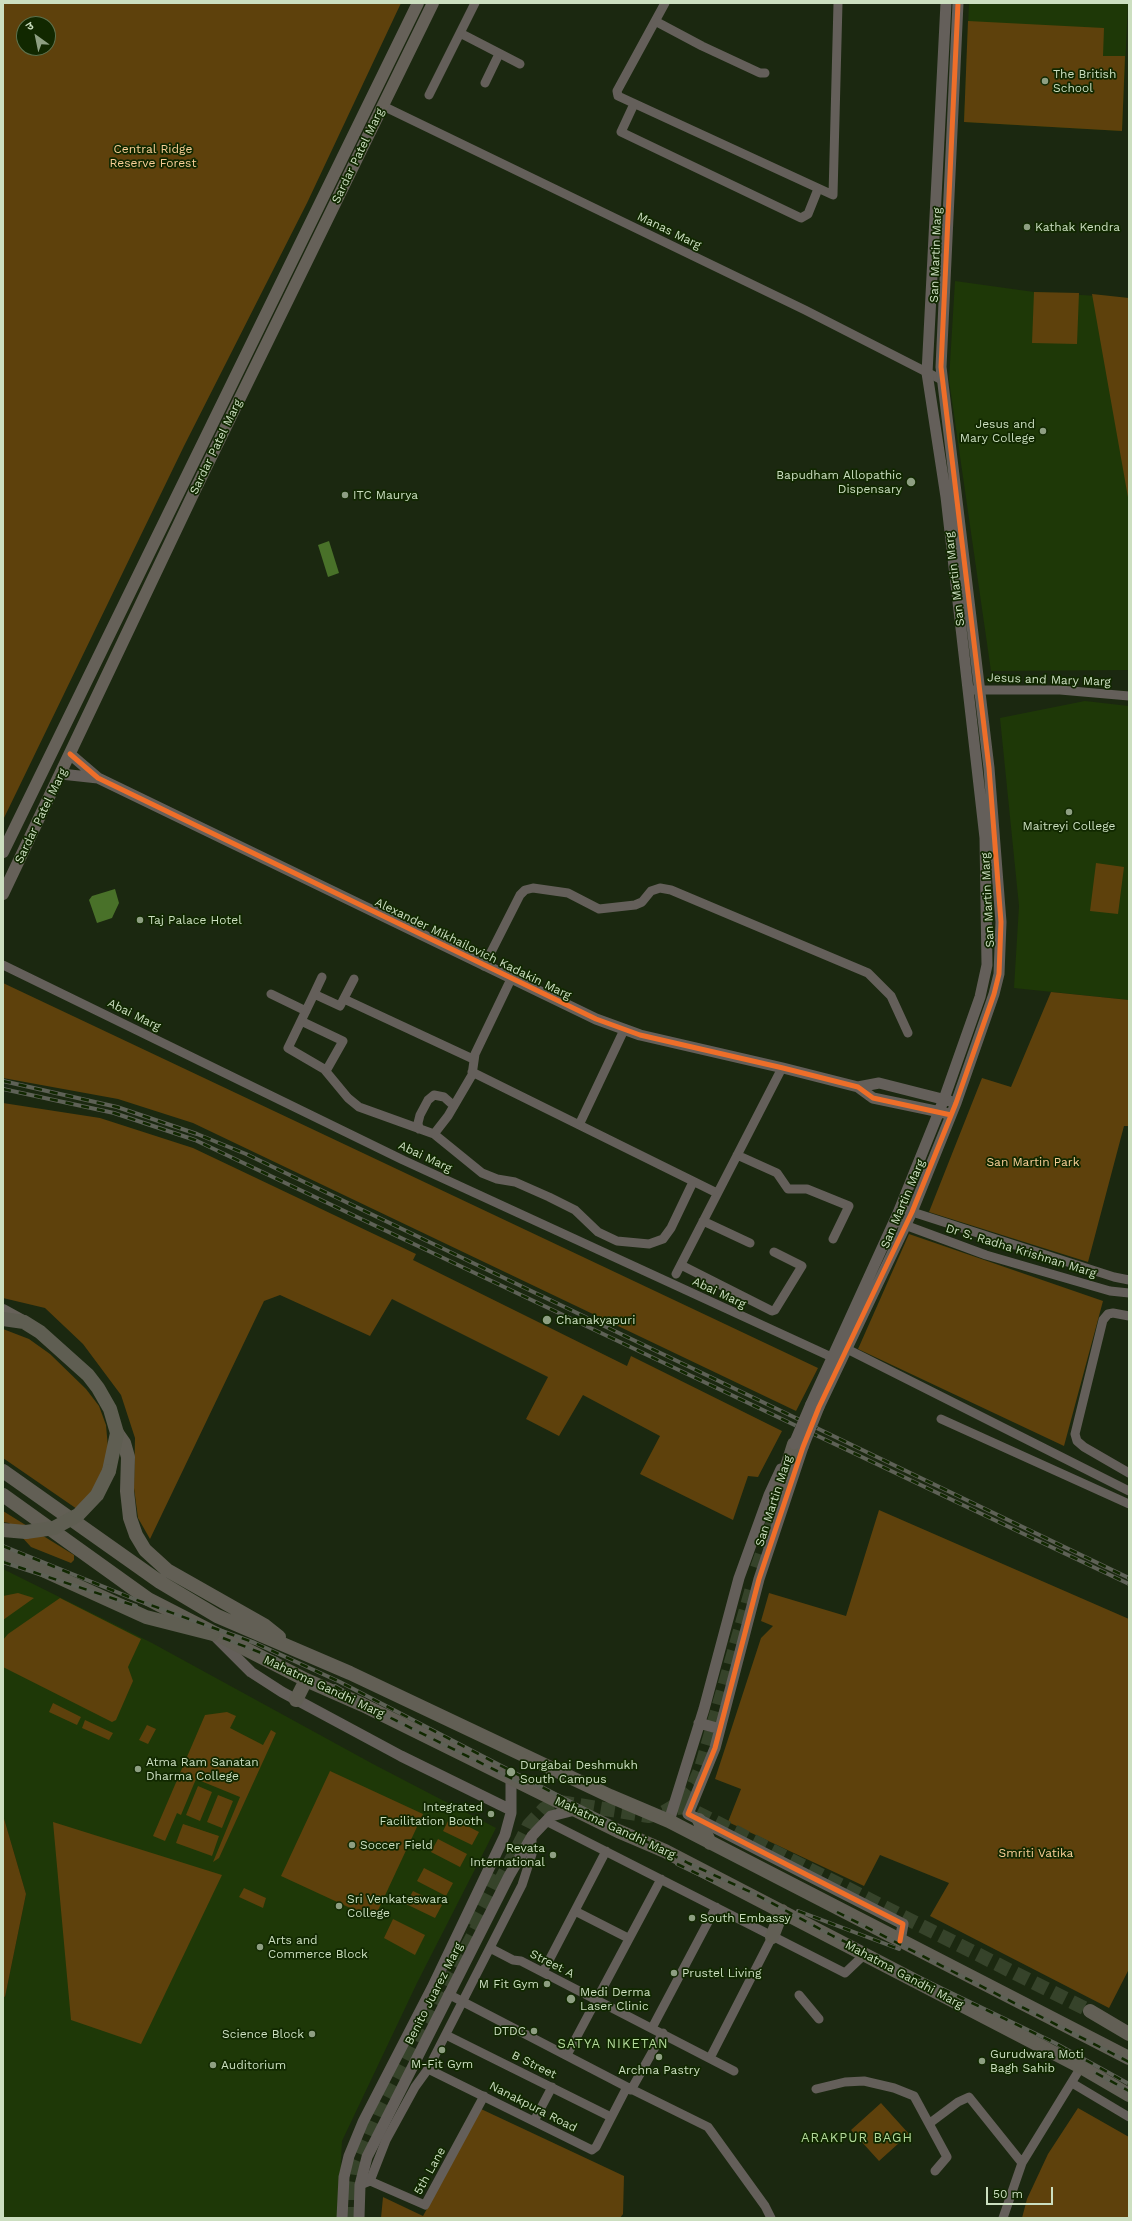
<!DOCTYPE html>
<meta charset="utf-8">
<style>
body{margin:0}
#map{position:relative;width:1132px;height:2221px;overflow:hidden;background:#1b2810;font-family:"Work Sans","Noto Sans Devanagari",sans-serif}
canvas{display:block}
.frame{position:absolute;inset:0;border:4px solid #ccdfc0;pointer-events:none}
.north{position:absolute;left:16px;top:16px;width:40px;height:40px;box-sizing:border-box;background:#112800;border:1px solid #5c714d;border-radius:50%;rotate:327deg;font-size:11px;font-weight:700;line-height:16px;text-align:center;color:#ccdfc0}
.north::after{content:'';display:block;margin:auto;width:14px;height:18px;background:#8e9f82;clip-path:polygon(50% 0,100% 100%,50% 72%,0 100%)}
.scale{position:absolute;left:986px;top:2187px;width:67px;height:18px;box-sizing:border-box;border:2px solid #ccdfc0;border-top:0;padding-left:5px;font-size:12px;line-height:14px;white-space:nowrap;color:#ccdfc0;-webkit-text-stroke:3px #112800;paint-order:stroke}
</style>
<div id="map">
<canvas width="1132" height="2221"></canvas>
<div class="frame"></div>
<div class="north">उ</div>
<div class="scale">50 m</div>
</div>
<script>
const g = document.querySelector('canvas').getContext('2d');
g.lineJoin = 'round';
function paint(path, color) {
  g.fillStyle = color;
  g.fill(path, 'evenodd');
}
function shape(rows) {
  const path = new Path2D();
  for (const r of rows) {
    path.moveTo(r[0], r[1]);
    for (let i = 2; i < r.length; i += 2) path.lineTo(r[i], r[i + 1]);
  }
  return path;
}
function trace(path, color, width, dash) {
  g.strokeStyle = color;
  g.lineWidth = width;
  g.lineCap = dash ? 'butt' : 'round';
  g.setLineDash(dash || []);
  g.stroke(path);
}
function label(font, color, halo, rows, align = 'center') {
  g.font = font + ' "Work Sans",sans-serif';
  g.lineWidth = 3.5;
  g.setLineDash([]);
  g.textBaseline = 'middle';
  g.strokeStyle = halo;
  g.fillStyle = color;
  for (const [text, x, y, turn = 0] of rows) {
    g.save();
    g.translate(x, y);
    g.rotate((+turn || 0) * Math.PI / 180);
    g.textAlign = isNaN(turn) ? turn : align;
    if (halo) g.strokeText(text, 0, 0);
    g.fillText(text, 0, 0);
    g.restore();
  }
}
paint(shape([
 [969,3,1128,3,1122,131,964,122],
 [955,281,1034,292,1129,298,1129,670,991,671,949,380],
 [1085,701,1129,706,1129,1000,1014,988,1019,906,1000,718],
 [3,1569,152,1643,373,1764,496,1828,417,1983,342,2141,338,2218,3,2218,3,1996,5,1997,26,1894,3,1815]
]), '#1e3807');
paint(shape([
 [3,3,401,3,307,203,184,446,3,820],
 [24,24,48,24,48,48,24,48],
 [968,21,1104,28,1103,56,1125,56,1122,131,964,122],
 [1034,292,1079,293,1077,344,1032,343],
 [1092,294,1129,298,1129,503],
 [1096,863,1124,867,1118,914,1090,911],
 [3,983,818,1368,796,1411,193,1123,118,1099,3,1078],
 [1051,992,1129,1000,1129,1126,1124,1126,1088,1262,929,1212,982,1078,1011,1087],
 [3,1103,100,1118,193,1148,416,1254,413,1260,627,1366,631,1356,782,1431,758,1477,748,1476,733,1520,640,1474,660,1436,583,1395,559,1436,526,1419,548,1377,392,1299,370,1336,280,1295,264,1301,150,1539,138,1518,134,1488,135,1438,121,1395,83,1344,45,1308,3,1298],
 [909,1234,1103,1301,1064,1446,858,1349],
 [3,1329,29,1339,50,1354,86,1389,99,1406,106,1425,109,1459,93,1494,77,1509,3,1458],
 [879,1510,1129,1619,1129,1969,1109,2008,930,1916,949,1883,880,1855,864,1886,728,1822,741,1789,715,1779,761,1638,773,1626,761,1621,769,1593,846,1616],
 [3,1511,74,1555,74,1560,71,1563,31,1547,9,1523,3,1522],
 [18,1593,34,1598,3,1620,3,1596],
 [60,1598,141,1639,128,1667,133,1681,116,1720,112,1722,3,1667,3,1640,8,1634],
 [53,1703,81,1717,77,1725,49,1712],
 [227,1712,236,1716,230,1728,263,1745,271,1730,276,1733,219,1858,213,1862,240,1797,196,1779,181,1815,177,1813,165,1841,153,1836,205,1715],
 [85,1720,113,1733,109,1740,82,1728],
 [147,1725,156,1729,148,1744,139,1740],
 [330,1771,423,1814,374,1919,281,1876],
 [198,1786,212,1792,200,1821,186,1815],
 [218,1795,233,1801,222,1828,207,1822],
 [3,1815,26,1894,5,1997,3,1996],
 [450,1817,479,1832,472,1845,443,1831],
 [53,1822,222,1875,141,2044,71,2020],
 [183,1824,219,1836,212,1856,176,1843],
 [438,1839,467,1854,460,1867,431,1852],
 [424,1868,453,1883,446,1896,417,1881],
 [244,1888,266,1898,263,1908,239,1897],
 [413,1891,442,1905,435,1918,406,1904],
 [393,1919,425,1935,415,1955,384,1938],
 [881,2103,909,2134,879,2161,851,2130],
 [1078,2108,1129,2137,1129,2218,1022,2218,1027,2199,1048,2154],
 [481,2109,624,2176,623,2214,620,2218,381,2218,383,2197,423,2216]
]), '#5e410c');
paint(shape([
 [329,541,339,573,328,577,318,545],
 [115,889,119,903,112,918,97,923,89,900,92,896]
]), '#497129');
trace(shape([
 [757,1568,779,1505],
 [677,1808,686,1807,1090,2011],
 [499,1884,529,1825,544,1809,560,1802,649,1816,664,1812,679,1803,694,1784,701,1768,752,1588],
 [473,1926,500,1873],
 [350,2186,350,2218],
 [354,2196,359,2162,379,2115,481,1920]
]), '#36432a', 14, [14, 7]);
trace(shape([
 [665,3,617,91,618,96,833,195,838,3],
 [655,21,702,46,760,73,765,73],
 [460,33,520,64],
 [485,83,499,54],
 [429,95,475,3],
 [634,104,621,132,801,218,808,214,818,189],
 [383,106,805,310,942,380],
 [973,690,1060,690,1129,696],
 [3,965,403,1160,838,1360],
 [484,966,520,895,525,890,533,888,568,893,599,909,635,905,642,902,651,891,660,888,671,890,868,973,891,996,908,1033],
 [354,979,340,1006,314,994,288,1048,324,1069,348,1098,359,1107,434,1134,448,1116,472,1075,475,1054,511,979],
 [271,994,306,1011],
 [314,994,322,977],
 [344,999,473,1059],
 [301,1021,343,1041,326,1071],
 [472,1072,717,1193],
 [579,1125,624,1030],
 [419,1129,418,1123,420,1115,428,1100,434,1095,444,1097,454,1106],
 [434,1134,482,1173,497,1179,515,1182,549,1197,575,1210,598,1232,617,1241,649,1244,663,1239,671,1228,693,1182],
 [737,1155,777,1173,788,1189,807,1189,849,1206,833,1239],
 [900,1208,1114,1277,1129,1280],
 [703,1221,750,1243],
 [894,1221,986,1255,1110,1291,1129,1293],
 [681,1265,772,1311,775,1310,802,1266,774,1252],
 [676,1274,782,1068],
 [1129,1316,1113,1313,1108,1314,1103,1320,1075,1434,1077,1441,1084,1447,1129,1473],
 [847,1349,1129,1491],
 [941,1419,1129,1504],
 [546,1821,845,1973,865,1954],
 [575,1911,628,1938],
 [490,1948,513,1960,521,1961,734,2071],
 [543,1972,606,1851],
 [448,1994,627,2087,708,2127,765,2206,771,2218],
 [799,1995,819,2019],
 [652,2028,716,1907],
 [446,2035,611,2117],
 [567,2055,661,1879],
 [710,2058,772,1937],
 [428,2069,592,2150,596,2147,627,2087],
 [1072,2083,1129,2117],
 [816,2089,845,2082,864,2081,894,2088,914,2096,947,2157,935,2171],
 [631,2090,663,2033],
 [534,2121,552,2087],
 [930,2123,958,2102,969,2097,1022,2163],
 [370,2181,425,2205,484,2096],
 [360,2185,370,2181,386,2140,415,2087,428,2069,522,1885,532,1854,532,1836],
 [1003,2218,1022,2163,1081,2067]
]), '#645f5a', 9);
trace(shape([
 [70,754,98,778,596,1019,640,1035,783,1068,858,1087,873,1098,945,1113],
 [61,774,98,778],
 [858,1087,879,1083,950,1101],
 [811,1404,898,1213,944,1099,980,997,987,965,985,838,946,497,927,373,946,3],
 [819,1407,912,1212,956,1103,994,994,999,974,1001,922,989,768,941,367,958,3],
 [803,1447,759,1579,715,1748,688,1814,903,1924,900,1941],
 [215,1636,251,1672,282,1692,401,1756,511,1810],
 [699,1723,720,1729],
 [669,1821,704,1709,739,1578,769,1495,781,1469],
 [342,2218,344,2177,349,2156,363,2122,432,1988,505,1835,511,1813,511,1777],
 [359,2218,360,2185,367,2157,509,1876,532,1836,551,1816,575,1810]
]), '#645f5a', 11);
trace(shape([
 [3,852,418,3],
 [3,894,195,490,433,3],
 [3,1310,23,1321]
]), '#666159', 12);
trace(shape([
 [117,1433,124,1443,128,1457,127,1491,130,1518,136,1535,145,1550,167,1570,264,1625,279,1637],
 [3,1471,160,1582,217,1616,350,1673,610,1796,669,1821,1129,2058],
 [779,1492,794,1444],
 [3,1495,148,1599,306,1680,363,1705,618,1831,665,1851,1081,2067,1129,2095],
 [296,1700,306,1680],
 [699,1820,710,1843],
 [772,1937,782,1911],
 [1090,2011,1129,2034]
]), '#625f55', 14);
trace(shape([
 [3,1319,24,1322,40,1332,88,1375,98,1388,110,1409,117,1433,109,1471],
 [3,1530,26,1532],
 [3,1552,146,1617,213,1634]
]), '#5f5e52', 14);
const rail = shape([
 [3,1081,117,1107,197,1134,246,1154,1129,1578],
 [3,1089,114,1113,195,1140,1129,1584],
 [3,1546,134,1599,255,1643,340,1682,688,1863,757,1895,833,1936,1055,2043,1129,2084],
 [3,1562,136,1606],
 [223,1638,277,1659],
 [335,1686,391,1718,523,1784],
 [677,1864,719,1884],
 [798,1911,899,1949],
 [837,1912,1129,2062],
 [1096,2073,1129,2091]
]);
trace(rail, '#5e6156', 4);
trace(rail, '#112800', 2.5, [8]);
trace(shape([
 [794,1444,811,1404],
 [803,1447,819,1407]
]), '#645f5a', 11);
trace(shape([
 [26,1532,54,1528,78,1515,97,1495,109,1471]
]), '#5f5e52', 14);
trace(shape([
 [70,754,98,778,596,1019,640,1035,783,1068,858,1087,873,1098,951,1115],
 [900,1941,903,1924,688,1814,715,1748,759,1579,803,1447,819,1407,912,1212,956,1103,994,994,999,974,1001,922,989,768,941,367,958,3]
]), '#ee6e29', 5);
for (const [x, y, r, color] of [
 [1045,81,4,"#8e9f82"],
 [1027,227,4,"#8e9f82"],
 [1043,431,4,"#8e9f82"],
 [911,482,5,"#8e9f82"],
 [345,495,4,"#8e9f82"],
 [1069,812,4,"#8e9f82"],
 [140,920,4,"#8e9f82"],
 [547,1320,5,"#8e9f82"],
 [138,1769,4,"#8e9f82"],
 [511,1772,5,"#8e9f82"],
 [491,1814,4,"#8e9f82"],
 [352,1845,4,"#8e9f82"],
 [553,1855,4,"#8e9f82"],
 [339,1906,4,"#8e9f82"],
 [692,1918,4,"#8e9f82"],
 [260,1947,4,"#8e9f82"],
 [674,1973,4,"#8e9f82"],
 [547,1984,4,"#8e9f82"],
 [571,1999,5,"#8e9f82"],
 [534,2031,4,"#8e9f82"],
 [312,2034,4,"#8e9f82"],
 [442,2050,4,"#8e9f82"],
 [659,2057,4,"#8e9f82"],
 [982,2061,4,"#8e9f82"],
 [213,2065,4,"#8e9f82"]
]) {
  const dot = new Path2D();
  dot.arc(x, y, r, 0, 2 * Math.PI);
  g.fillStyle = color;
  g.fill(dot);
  trace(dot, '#112800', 1.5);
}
label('12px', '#ccdfc0', '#112800', [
 ["The British",1053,74],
 ["School",1053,88],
 ["Kathak Kendra",1035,227],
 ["Jesus and",1035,424,"right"],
 ["Mary College",1035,438,"right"],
 ["Bapudham Allopathic",902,475,"right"],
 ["Dispensary",902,489,"right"],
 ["ITC Maurya",353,495],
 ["Maitreyi College",1069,826,"center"],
 ["Taj Palace Hotel",148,920],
 ["Chanakyapuri",556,1320],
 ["Atma Ram Sanatan",146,1762],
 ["Dharma College",146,1776],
 ["Durgabai Deshmukh",520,1765],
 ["South Campus",520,1779],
 ["Integrated",483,1807,"right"],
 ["Facilitation Booth",483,1821,"right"],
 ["Soccer Field",360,1845],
 ["Revata",545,1848,"right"],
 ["International",545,1862,"right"],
 ["Sri Venkateswara",347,1899],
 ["College",347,1913],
 ["South Embassy",700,1918],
 ["Arts and",268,1940],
 ["Commerce Block",268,1954],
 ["Prustel Living",682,1973],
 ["M Fit Gym",539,1984,"right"],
 ["Medi Derma",580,1992],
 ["Laser Clinic",580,2006],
 ["DTDC",526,2031,"right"],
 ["Science Block",304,2034,"right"],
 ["Gurudwara Moti",990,2054],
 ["Bagh Sahib",990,2068],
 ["M-Fit Gym",442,2064,"center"],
 ["Auditorium",221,2065],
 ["Archna Pastry",659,2070,"center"]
], 'left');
label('12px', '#f9ce96', '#112800', [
 ["Central Ridge",153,149],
 ["Reserve Forest",153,163],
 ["San Martin Park",1033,1162],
 ["Smriti Vatika",1036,1853]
]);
label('12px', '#ccdfc0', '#112800', [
 ["Sardar Patel Marg",358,156,-64],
 ["Manas Marg",669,231,26],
 ["San Martin Marg",936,255,-88],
 ["Sardar Patel Marg",216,447,-64],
 ["San Martin Marg",955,579,-97],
 ["Jesus and Mary Marg",1049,680,2],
 ["Sardar Patel Marg",41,816,-64],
 ["San Martin Marg",988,900,-93],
 ["Alexander Mikhailovich Kadakin Marg",473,949,26],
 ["Abai Marg",134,1015,26],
 ["Abai Marg",425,1157,25],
 ["San Martin Marg",903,1204,-67],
 ["Dr S. Radha Krishnan Marg",1021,1251,17],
 ["Abai Marg",719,1293,25],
 ["San Martin Marg",774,1501,-72],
 ["Mahatma Gandhi Marg",324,1687,25],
 ["Mahatma Gandhi Marg",615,1828,25],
 ["Street A",552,1964,27],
 ["Mahatma Gandhi Marg",904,1975,28],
 ["Benito Juarez Marg",434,1994,-63],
 ["B Street",534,2065,26],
 ["Nanakpura Road",533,2107,27],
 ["5th Lane",430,2171,-61]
]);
g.letterSpacing = '1px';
label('13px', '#b4da9b', '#112800', [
 ["SATYA NIKETAN",613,2044],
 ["ARAKPUR BAGH",857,2138]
]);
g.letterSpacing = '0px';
</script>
